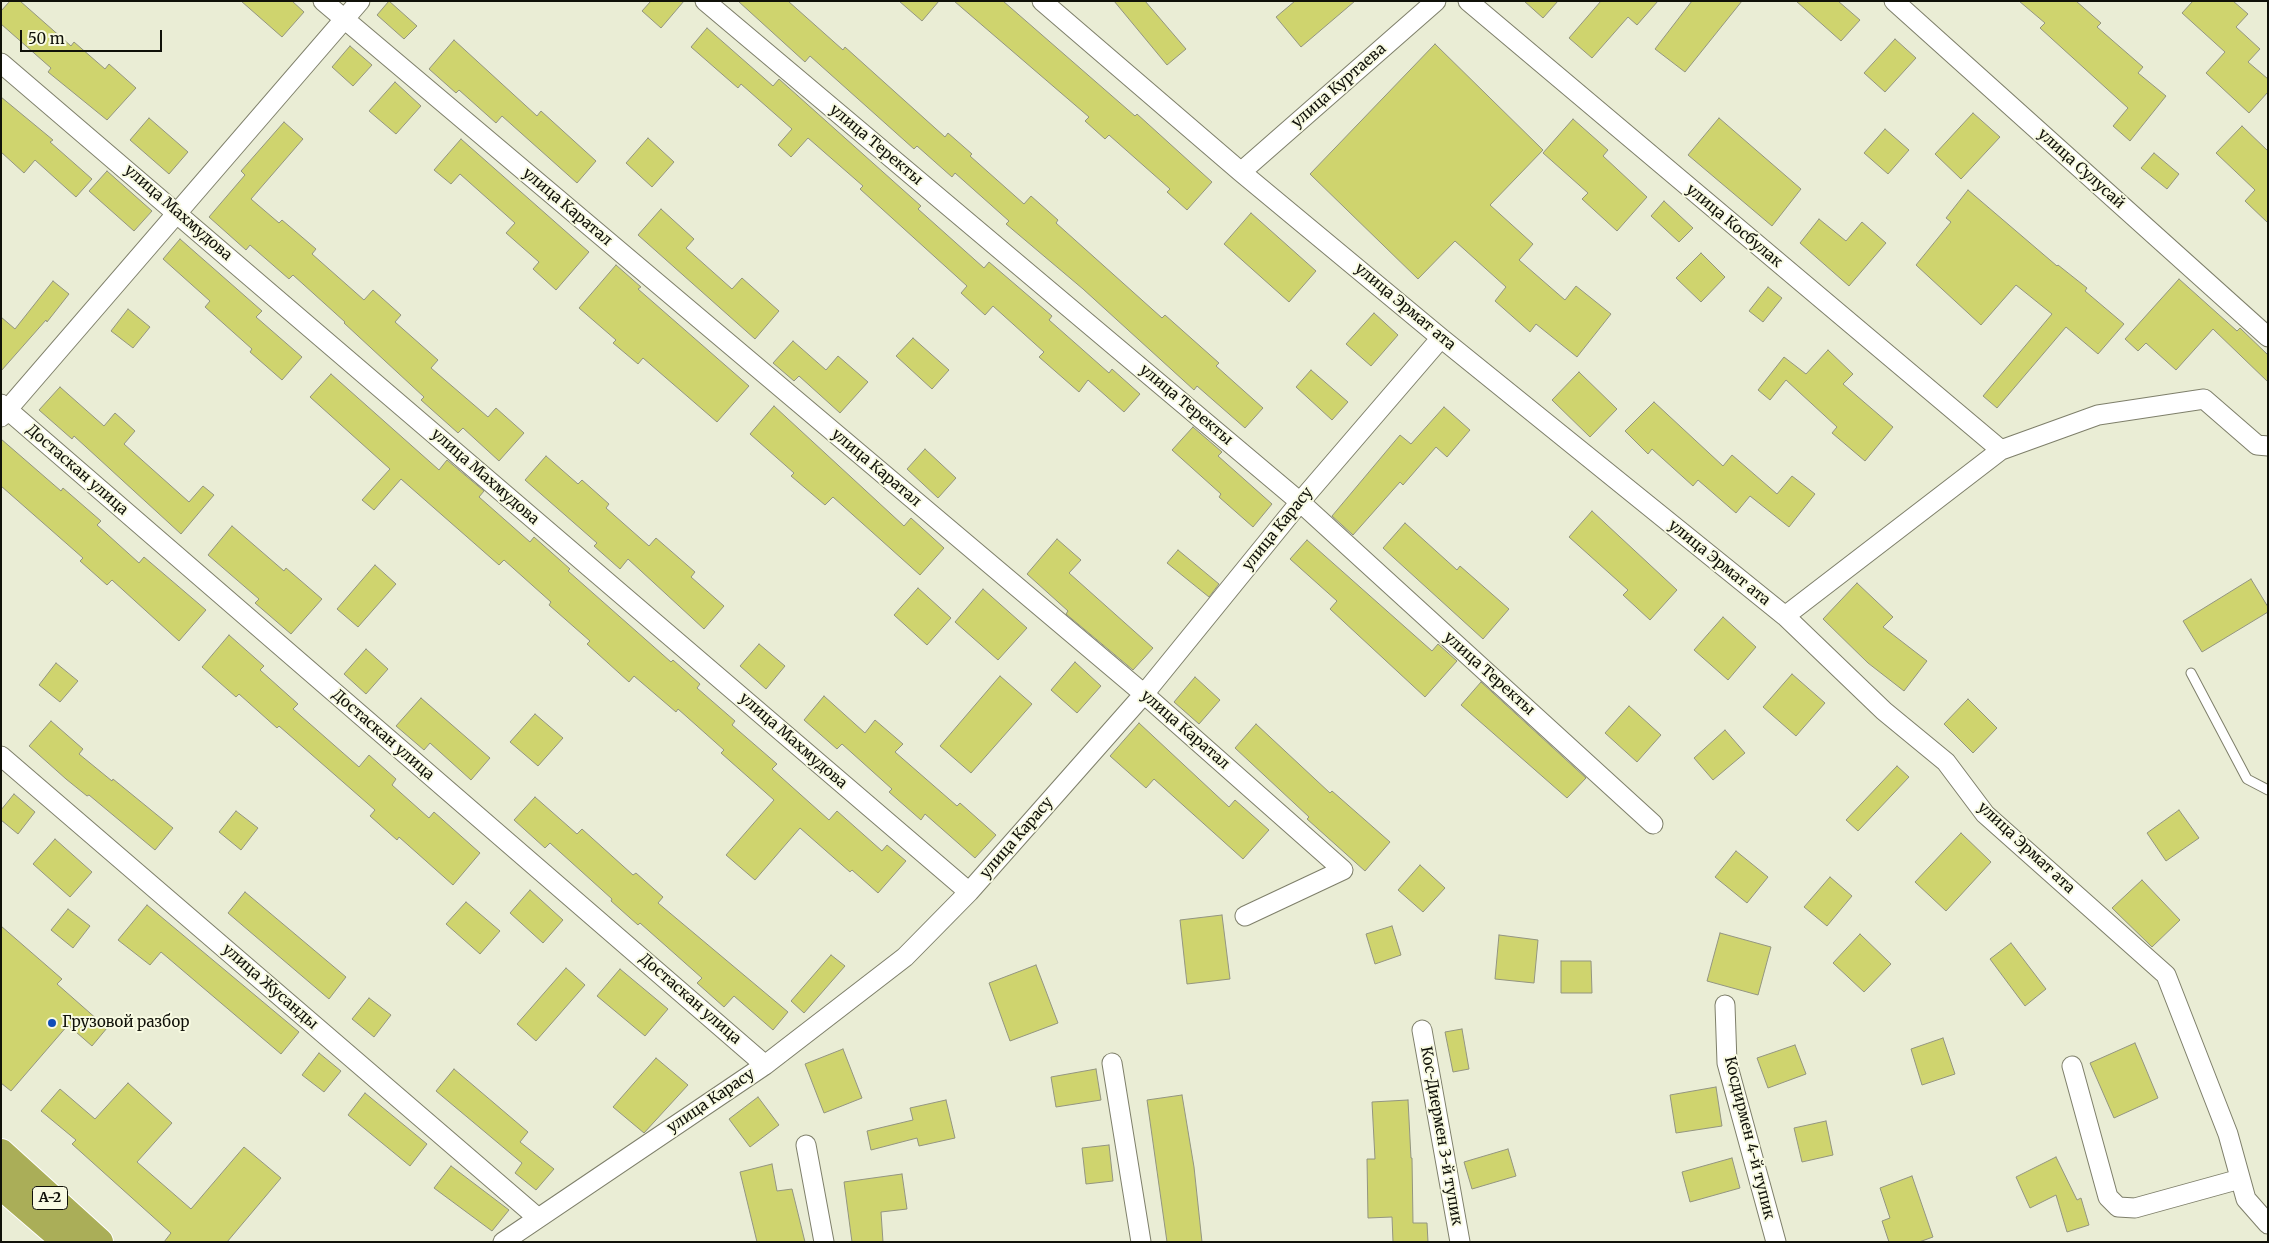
<!DOCTYPE html>
<meta charset="utf-8">
<style>
body{margin:0}
#map{position:relative;width:2269px;height:1243px;overflow:hidden;background:#eaedd5;font-family:Merriweather,serif}
canvas{display:block}
.frame{position:absolute;inset:0;border:2px solid #101109;pointer-events:none}
.scale{position:absolute;left:20px;top:30px;width:142px;height:22px;box-sizing:border-box;border:2px solid #101109;border-top:0;padding-left:6px;font-size:15px;line-height:18px;white-space:nowrap;color:#101109;-webkit-text-stroke:4px #f8fae2;paint-order:stroke}
</style>
<div id="map">
<canvas width="2269" height="1243"></canvas>
<div class="frame"></div>
<div class="scale">50 m</div>
</div>
<script>
const g = document.querySelector('canvas').getContext('2d');
g.lineJoin = 'round';
function paint(path, color) {
  g.fillStyle = color;
  g.fill(path, 'evenodd');
}
function shape(rows) {
  const path = new Path2D();
  for (const r of rows) {
    path.moveTo(r[0], r[1]);
    for (let i = 2; i < r.length; i += 2) path.lineTo(r[i], r[i + 1]);
  }
  return path;
}
function trace(path, color, width, dash) {
  g.strokeStyle = color;
  g.lineWidth = width;
  g.lineCap = dash ? 'butt' : 'round';
  g.setLineDash(dash || []);
  g.stroke(path);
}
function label(font, color, halo, rows, align = 'center') {
  g.font = font + ' Merriweather,serif';
  g.lineWidth = 4;
  g.setLineDash([]);
  g.textBaseline = 'middle';
  g.strokeStyle = halo;
  g.fillStyle = color;
  for (const [text, x, y, turn = 0] of rows) {
    g.save();
    g.translate(x, y);
    g.rotate((+turn || 0) * Math.PI / 180);
    g.textAlign = isNaN(turn) ? turn : align;
    if (halo) g.strokeText(text, 0, 0);
    g.fillText(text, 0, 0);
    g.restore();
  }
}
const building = shape([
 [10,1,20,1,71,46,74,42,105,69,109,64,136,88,107,120,48,72,51,68,1,24,1,11,10,1],
 [241,1,292,1,304,12,282,37,241,1],
 [389,1,417,26,404,39,377,15,389,1],
 [651,1,684,1,661,28,642,11,651,1],
 [738,1,788,1,843,50,845,47,945,137,948,133,972,154,970,156,1024,204,1031,196,1058,220,1056,223,1104,266,1162,318,1165,315,1219,363,1216,366,1263,408,1245,428,1197,386,1194,390,1083,289,1006,224,1009,221,955,173,952,177,917,146,914,149,810,56,805,62,738,1],
 [899,1,939,1,922,21,899,1],
 [954,1,1003,1,1135,116,1137,114,1212,182,1187,210,1167,192,1170,189,1109,135,1105,139,1085,121,1089,117,954,1],
 [1114,1,1145,1,1186,49,1167,65,1114,1],
 [1295,1,1355,1,1301,47,1276,17,1295,1],
 [1524,1,1558,1,1543,18,1524,1],
 [1601,1,1658,1,1637,25,1628,17,1592,58,1569,38,1601,1],
 [1692,1,1742,1,1685,72,1655,49,1692,1],
 [1796,1,1838,1,1860,20,1841,41,1796,1],
 [2019,1,2076,1,2101,23,2097,27,2143,67,2138,73,2166,96,2130,141,2113,126,2128,108,2040,28,2045,23,2019,1],
 [2193,1,2233,1,2248,14,2236,27,2260,49,2248,62,2268,79,2268,92,2249,113,2206,73,2225,52,2182,13,2193,1],
 [707,28,773,86,779,79,921,206,918,209,984,268,989,262,1052,316,1049,320,1109,373,1112,369,1140,394,1124,412,1088,380,1079,392,1039,357,1044,352,993,306,985,315,961,293,967,286,860,189,863,186,808,138,791,157,778,145,792,129,741,84,738,88,691,47,707,28],
 [1895,39,1916,58,1885,92,1864,73,1895,39],
 [454,40,537,116,541,111,596,161,577,183,502,116,496,123,459,90,456,93,429,69,454,40],
 [1435,44,1543,150,1490,205,1533,244,1519,260,1565,300,1576,286,1611,314,1577,357,1536,324,1530,332,1495,301,1506,287,1455,241,1418,279,1310,174,1435,44],
 [350,46,372,65,353,86,332,67,350,46],
 [395,82,421,106,396,134,369,111,395,82],
 [1,97,53,140,50,142,92,179,76,197,35,160,24,173,1,152,1,97],
 [1973,113,2000,137,1961,179,1935,154,1973,113],
 [149,118,188,152,169,174,130,140,149,118],
 [1719,118,1801,189,1772,226,1688,155,1719,118],
 [1573,119,1608,150,1603,156,1647,197,1617,231,1582,199,1588,193,1543,153,1573,119],
 [284,122,303,139,251,199,279,223,282,220,316,249,312,254,364,300,373,290,401,315,395,322,438,360,431,368,488,417,496,408,524,433,499,461,463,428,458,433,421,400,424,397,344,323,345,322,293,275,289,279,250,245,246,250,209,217,245,175,241,171,284,122],
 [2242,126,2268,151,2268,223,2245,201,2255,190,2216,153,2242,126],
 [1885,129,1909,150,1888,174,1864,153,1885,129],
 [648,138,674,162,652,187,626,163,648,138],
 [461,139,589,252,556,290,533,269,539,262,506,233,515,223,460,174,451,184,434,170,461,139],
 [2154,153,2179,174,2167,189,2141,168,2154,153],
 [107,171,152,211,134,231,89,191,107,171],
 [1968,190,2057,266,2058,265,2087,288,2085,291,2124,324,2098,354,2066,327,1997,408,1983,396,2052,314,2016,285,1981,325,1916,265,1951,222,1946,218,1968,190],
 [1664,201,1693,228,1679,242,1651,216,1664,201],
 [661,209,694,239,686,248,732,289,742,278,779,311,755,339,638,235,661,209],
 [1251,213,1316,271,1289,302,1224,244,1251,213],
 [1819,219,1846,241,1862,222,1886,243,1849,286,1800,243,1819,219],
 [180,239,262,311,256,317,302,357,282,380,250,352,252,349,205,307,210,301,163,259,180,239],
 [1701,253,1725,277,1701,302,1676,278,1701,253],
 [616,265,641,287,638,289,749,386,717,422,643,358,638,364,613,343,616,340,579,308,616,265],
 [2179,279,2237,331,2240,328,2268,355,2268,382,2213,329,2176,370,2146,343,2138,351,2125,339,2179,279],
 [53,281,69,294,47,322,46,320,1,371,1,317,15,329,53,281],
 [1768,287,1782,298,1763,322,1749,311,1768,287],
 [128,309,150,327,133,348,111,331,128,309],
 [1374,313,1398,335,1371,366,1346,344,1374,313],
 [913,338,949,370,932,389,896,356,913,338],
 [793,341,826,370,838,356,868,382,840,413,799,376,794,381,773,363,793,341],
 [1828,350,1853,374,1843,384,1893,427,1865,461,1832,433,1837,427,1786,380,1770,400,1758,390,1784,357,1806,374,1828,350],
 [1311,370,1348,402,1332,420,1296,387,1311,370],
 [1579,372,1617,409,1590,437,1552,400,1579,372],
 [331,374,439,470,447,460,484,491,479,497,530,542,534,537,570,569,568,571,671,662,673,660,700,684,697,688,735,721,732,725,777,764,772,769,829,820,837,811,882,851,887,845,906,861,878,893,852,870,850,872,800,828,755,880,726,855,774,800,721,753,724,750,678,709,676,712,634,676,629,682,587,644,590,641,549,605,551,602,504,560,499,565,401,479,374,510,362,500,390,469,310,397,331,374],
 [60,387,104,426,115,413,135,431,124,444,189,502,203,486,214,495,181,534,74,436,72,439,39,410,60,387],
 [1654,402,1723,466,1732,455,1777,494,1792,476,1815,494,1789,527,1750,496,1736,513,1698,480,1693,486,1652,449,1648,454,1625,431,1654,402],
 [774,406,904,526,911,518,944,548,920,575,833,497,825,505,791,476,794,473,750,434,774,406],
 [1444,407,1470,430,1447,457,1436,447,1403,485,1400,482,1353,535,1332,516,1400,435,1411,444,1444,407],
 [1193,427,1222,452,1218,456,1272,504,1253,527,1219,497,1221,494,1172,450,1193,427],
 [1,439,61,491,63,488,101,521,97,525,139,563,144,557,206,610,179,641,112,580,107,585,80,561,83,558,1,486,1,439],
 [925,449,956,478,938,498,907,469,925,449],
 [546,456,578,484,582,480,609,504,606,508,649,546,656,538,695,572,691,577,724,606,704,629,628,559,620,569,594,546,597,543,525,480,546,456],
 [1592,511,1677,590,1650,620,1623,595,1628,590,1569,537,1592,511],
 [1405,523,1457,570,1460,566,1509,609,1483,639,1383,548,1405,523],
 [232,526,284,571,286,568,322,599,291,634,255,603,259,599,208,555,232,526],
 [1057,539,1081,560,1069,573,1153,648,1133,670,1066,614,1068,611,1027,574,1057,539],
 [1307,540,1432,651,1438,644,1457,661,1425,697,1330,609,1337,601,1290,559,1307,540],
 [1178,550,1219,584,1209,597,1167,563,1178,550],
 [375,565,396,584,358,627,337,609,375,565],
 [2251,579,2268,607,2268,612,2202,652,2183,621,2251,579],
 [1857,583,1893,617,1883,627,1927,661,1904,691,1868,663,1823,619,1857,583],
 [918,588,951,618,927,645,894,615,918,588],
 [983,589,1027,628,998,660,955,622,983,589],
 [1723,617,1756,647,1728,680,1694,650,1723,617],
 [229,635,264,666,260,670,298,704,293,709,359,767,369,755,396,779,392,785,429,818,434,812,480,853,453,885,399,837,397,840,370,816,375,810,279,726,277,728,239,694,236,697,202,667,229,635],
 [759,644,785,666,766,689,740,666,759,644],
 [366,649,388,669,366,694,344,674,366,649],
 [1075,662,1101,686,1077,713,1051,690,1075,662],
 [56,663,78,681,60,702,39,685,56,663],
 [1792,674,1825,703,1796,736,1763,707,1792,674],
 [1000,676,1032,704,971,773,940,746,1000,676],
 [1195,677,1220,700,1199,724,1174,702,1195,677],
 [1481,682,1586,778,1567,798,1461,705,1481,682],
 [824,696,865,733,875,720,903,744,895,752,957,806,960,803,996,835,975,858,925,814,921,820,889,792,892,789,842,744,837,749,804,720,824,696],
 [421,698,490,758,471,780,430,743,424,750,396,726,421,698],
 [1968,699,1997,728,1973,753,1944,724,1968,699],
 [1629,706,1661,735,1637,762,1605,733,1629,706],
 [535,714,563,738,538,766,510,742,535,714],
 [51,721,83,749,79,754,112,781,113,779,173,828,155,850,89,795,87,796,66,779,29,746,51,721],
 [1139,723,1229,807,1235,800,1269,830,1243,859,1154,779,1146,788,1110,756,1139,723],
 [1256,724,1330,793,1332,791,1390,842,1365,871,1307,819,1309,817,1235,748,1256,724],
 [1725,730,1745,753,1713,780,1694,758,1725,730],
 [1897,766,1909,777,1858,831,1846,820,1897,766],
 [14,794,35,812,18,834,1,820,1,810,14,794],
 [535,797,577,834,582,829,633,875,636,873,663,897,658,903,788,1012,773,1030,734,996,724,1007,697,983,702,978,640,923,638,925,611,901,612,899,550,843,545,848,514,820,535,797],
 [2179,810,2199,838,2166,861,2147,833,2179,810],
 [236,811,258,828,241,850,219,832,236,811],
 [1961,833,1991,862,1946,911,1915,882,1961,833],
 [55,839,92,872,70,897,33,864,55,839],
 [1736,851,1768,877,1747,903,1715,877,1736,851],
 [1420,865,1445,888,1423,912,1398,890,1420,865],
 [1830,877,1852,896,1827,926,1804,907,1830,877],
 [2142,880,2180,920,2152,947,2112,908,2142,880],
 [530,890,563,920,543,943,510,913,530,890],
 [245,892,346,977,329,999,228,913,245,892],
 [466,902,500,931,480,954,446,924,466,902],
 [147,905,299,1032,281,1054,161,952,150,965,118,940,147,905],
 [68,909,90,926,73,948,51,930,68,909],
 [1222,915,1230,979,1187,984,1180,920,1222,915],
 [1,926,62,979,57,984,107,1028,92,1046,68,1025,11,1091,1,1083,1,926],
 [1392,926,1401,955,1375,964,1366,934,1392,926],
 [1720,933,1771,947,1758,995,1707,981,1720,933],
 [1860,934,1891,964,1864,992,1833,963,1860,934],
 [1499,935,1538,940,1534,983,1495,979,1499,935],
 [2011,943,2046,989,2025,1006,1990,959,2011,943],
 [831,955,845,966,804,1013,791,1001,831,955],
 [1561,961,1591,961,1592,993,1561,993,1561,961],
 [1036,965,1058,1023,1010,1041,989,983,1036,965],
 [566,968,585,985,536,1041,517,1024,566,968],
 [620,969,668,1009,645,1036,597,996,620,969],
 [369,998,391,1015,374,1037,352,1019,369,998],
 [1462,1029,1469,1069,1453,1072,1445,1032,1462,1029],
 [1943,1038,1955,1074,1922,1085,1911,1049,1943,1038],
 [2135,1043,2158,1098,2114,1118,2090,1063,2135,1043],
 [1795,1045,1806,1074,1768,1088,1757,1058,1795,1045],
 [843,1049,862,1098,824,1113,805,1064,843,1049],
 [319,1053,341,1071,324,1092,302,1075,319,1053],
 [656,1058,688,1085,644,1133,613,1107,656,1058],
 [454,1069,528,1132,520,1142,554,1169,536,1190,515,1173,522,1163,436,1091,454,1069],
 [1096,1069,1101,1100,1056,1107,1051,1077,1096,1069],
 [128,1083,172,1123,137,1162,191,1209,244,1147,281,1178,227,1242,164,1242,171,1233,72,1144,76,1140,41,1111,60,1089,95,1119,128,1083],
 [1716,1087,1722,1126,1676,1133,1670,1095,1716,1087],
 [365,1093,427,1144,410,1166,348,1115,365,1093],
 [1182,1095,1194,1167,1202,1242,1167,1242,1147,1100,1182,1095],
 [758,1097,779,1125,750,1147,729,1119,758,1097],
 [946,1100,955,1138,919,1146,917,1138,871,1150,867,1131,913,1120,910,1108,946,1100],
 [1408,1100,1411,1158,1412,1158,1413,1223,1427,1223,1428,1242,1393,1242,1392,1217,1368,1218,1367,1159,1375,1159,1372,1102,1408,1100],
 [1826,1121,1833,1155,1802,1162,1794,1128,1826,1121],
 [1109,1145,1113,1181,1086,1184,1082,1148,1109,1145],
 [1508,1149,1516,1176,1472,1189,1464,1162,1508,1149],
 [2056,1157,2077,1200,2081,1198,2089,1225,2067,1232,2056,1195,2030,1208,2016,1177,2056,1157],
 [1732,1158,1740,1188,1690,1202,1682,1172,1732,1158],
 [772,1164,777,1191,792,1189,805,1242,757,1242,740,1172,772,1164],
 [451,1166,509,1210,492,1231,434,1188,451,1166],
 [902,1174,907,1209,881,1212,883,1242,852,1242,844,1182,902,1174],
 [1912,1176,1933,1237,1919,1242,1889,1242,1882,1221,1890,1218,1880,1188,1912,1176]
]);
paint(building, '#cfd46e');
trace(building, '#939580', 1);
const service = shape([
 [2191,673,2247,779,2268,790]
]);
const minor = shape([
 [323,1,1144,694,1343,870,1245,916],
 [705,1,1300,502,1653,824],
 [1042,1,1241,172,1441,338,1785,616,1884,711,1946,762,1985,814,2166,975,2228,1134,2246,1199,2268,1224],
 [1468,1,2001,450],
 [1894,1,2268,337],
 [1,63,969,892],
 [1241,172,1436,1],
 [1,404,765,1065],
 [1,417,360,1],
 [1785,616,2001,450,2098,415,2204,399,2257,445,2268,446],
 [1,756,538,1218],
 [1725,1005,1727,1063,1776,1242],
 [1422,1030,1460,1242],
 [1112,1063,1141,1242],
 [2072,1066,2108,1197,2118,1207,2135,1208,2240,1179],
 [806,1145,824,1242],
 [503,1242,765,1065,905,957,969,892,1144,694,1300,502,1441,338]
]);
const trunk = shape([
 [1,1153,99,1242],
 [1,1185,67,1242]
]);
trace(service, '#7e7f6a', 11);
trace(minor, '#7e7f6a', 21);
trace(trunk, '#fff', 30);
trace(service, '#fff', 9);
trace(minor, '#fff', 19);
trace(trunk, '#aaae58', 28);
for (const [x, y, r, color] of [
 [52,1023,5,"#104db8"]
]) {
  const dot = new Path2D();
  dot.arc(x, y, r, 0, 2 * Math.PI);
  g.fillStyle = color;
  g.fill(dot);
  trace(dot, '#f8fae2', 2);
}
for (const [x, y, w] of [
 [50,1198,35]
]) {
  const box = new Path2D();
  box.roundRect(x - w / 2, y - 11.5, w, 23, 4);
  g.fillStyle = '#f8fae2';
  g.fill(box);
  trace(box, '#101109', 1);
}
label('bold 14px', '#101109', null, [
 ["A-2",50,1198]
]);
label('15px', '#101109', '#f8fae2', [
 ["улица Куртаева",1339,86,-41],
 ["улица Теректы",876,145,40],
 ["улица Сулусай",2081,169,42],
 ["улица Каратал",567,207,40],
 ["улица Махмудова",178,213,41],
 ["улица Косбулак",1734,226,40],
 ["улица Эрмат ата",1405,307,40],
 ["улица Теректы",1186,405,40],
 ["улица Каратал",876,468,40],
 ["Достаскан улица",77,470,41],
 ["улица Махмудова",485,477,41],
 ["улица Карасу",1278,529,-51],
 ["улица Эрмат ата",1719,563,39],
 ["улица Теректы",1489,674,42],
 ["улица Каратал",1185,730,41],
 ["Достаскан улица",383,735,41],
 ["улица Махмудова",793,741,41],
 ["улица Карасу",1017,838,-49],
 ["улица Эрмат ата",2026,848,43],
 ["улица Жусанды",270,987,41],
 ["Достаскан улица",690,999,41],
 ["улица Карасу",711,1101,-34],
 ["Кос-Диермен 3-й тупик",1441,1136,80],
 ["Косдирмен 4-й тупик",1749,1138,76]
]);
label('15px', '#101109', '#f8fae2', [
 ["Грузовой разбор",62,1023]
], 'left');
</script>
